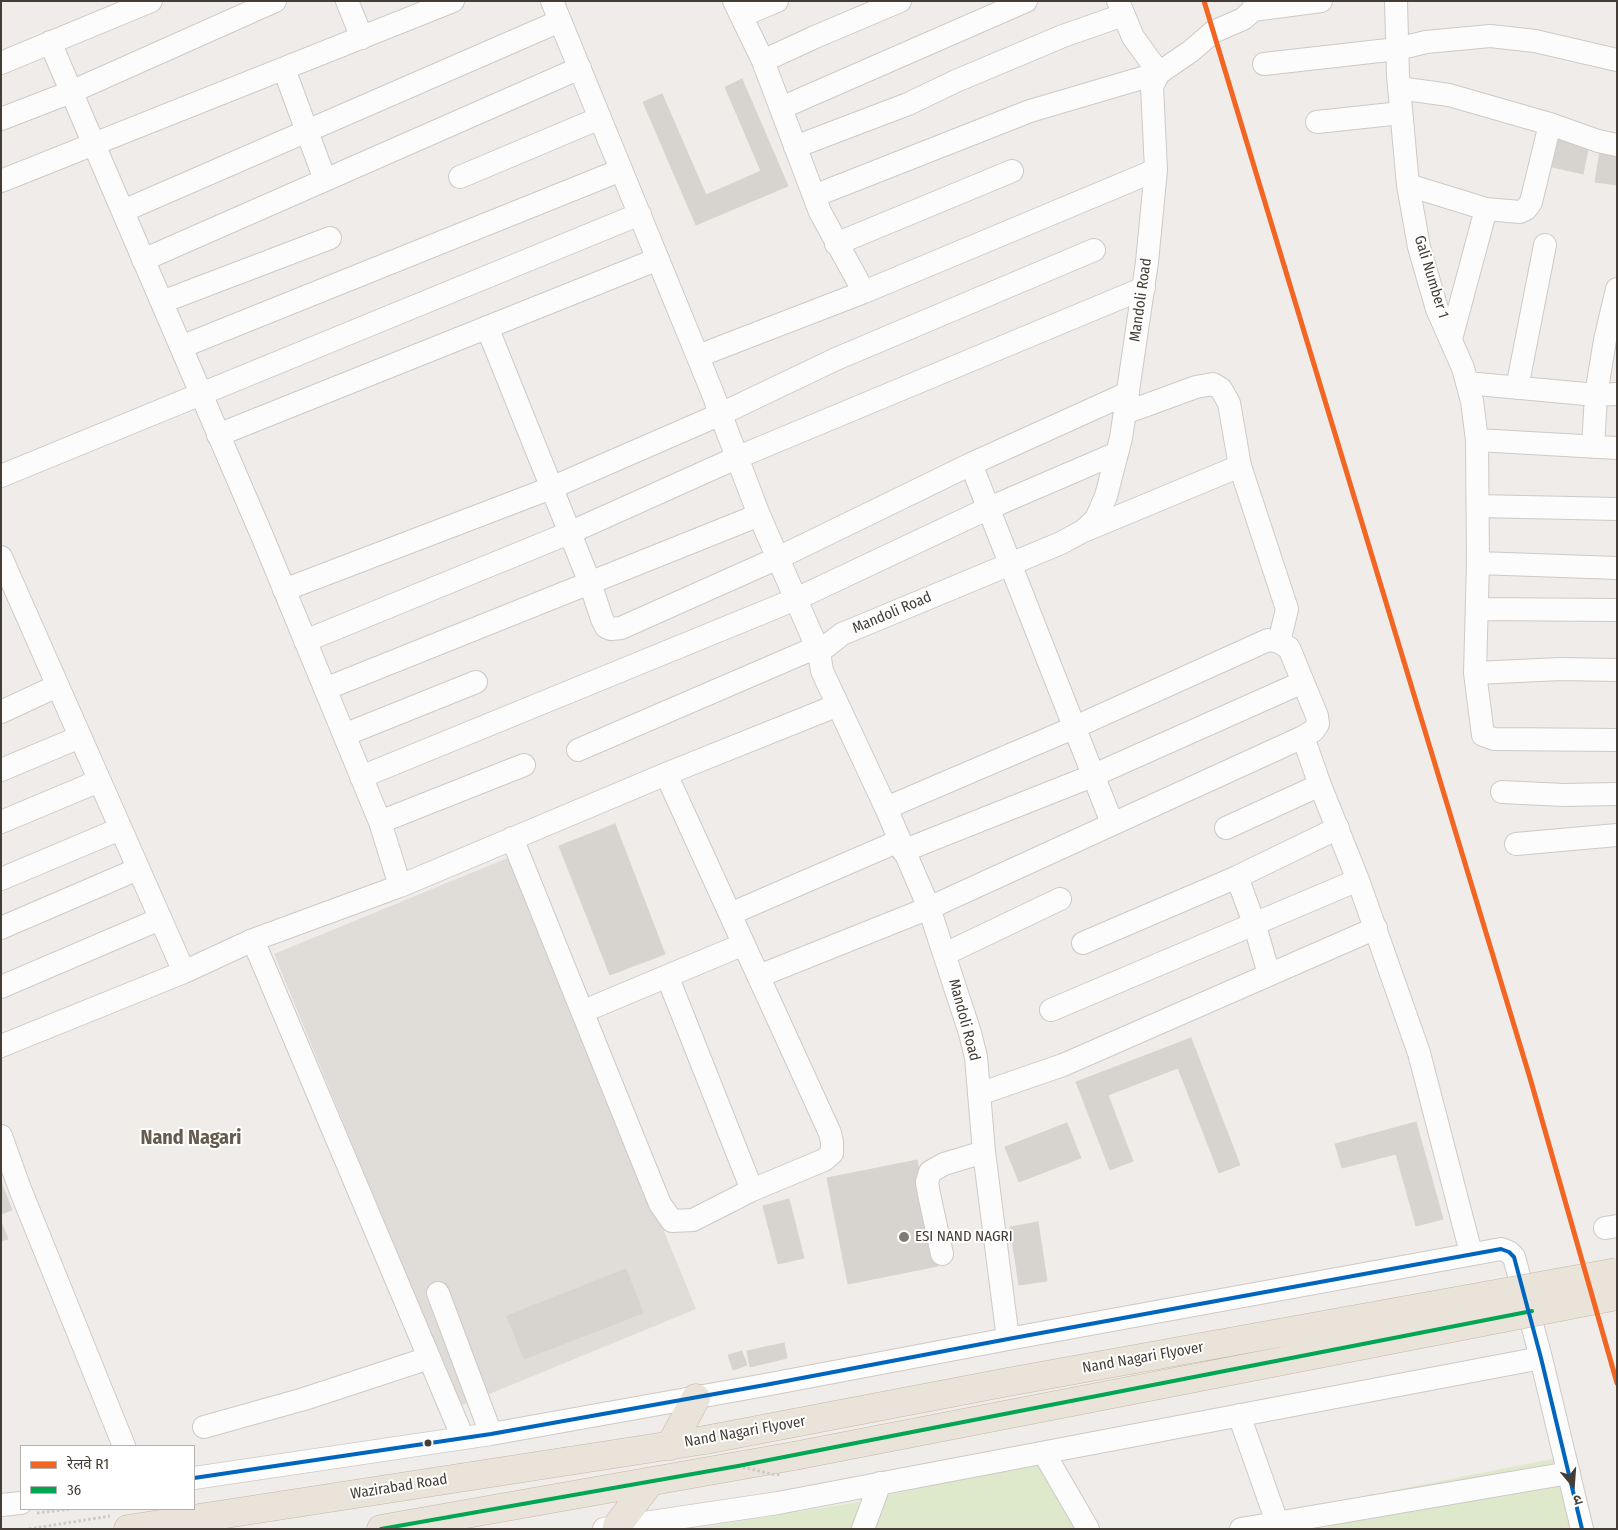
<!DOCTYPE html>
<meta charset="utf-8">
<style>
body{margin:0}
#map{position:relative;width:1618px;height:1530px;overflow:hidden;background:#efece9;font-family:"Fira Sans Condensed","Noto Sans Devanagari",sans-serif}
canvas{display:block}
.frame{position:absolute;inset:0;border:2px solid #443d35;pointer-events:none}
.legend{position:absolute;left:20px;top:1445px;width:175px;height:65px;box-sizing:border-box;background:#fff;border:1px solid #b4b1ae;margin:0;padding:6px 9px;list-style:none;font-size:15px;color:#443d35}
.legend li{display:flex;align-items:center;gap:10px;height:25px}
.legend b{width:25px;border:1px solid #b4b1ae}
.north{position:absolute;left:1548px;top:1460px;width:50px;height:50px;-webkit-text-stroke:4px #fff;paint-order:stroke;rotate:162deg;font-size:14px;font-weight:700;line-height:20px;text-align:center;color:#443d35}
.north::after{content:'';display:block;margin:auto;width:18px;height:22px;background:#443d35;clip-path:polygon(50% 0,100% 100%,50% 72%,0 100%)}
</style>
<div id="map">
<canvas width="1618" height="1530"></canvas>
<div class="frame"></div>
<ul class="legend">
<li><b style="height:6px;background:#f26522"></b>रेलवे R1</li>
<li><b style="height:6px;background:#00a651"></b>36</li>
</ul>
<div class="north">उ</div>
</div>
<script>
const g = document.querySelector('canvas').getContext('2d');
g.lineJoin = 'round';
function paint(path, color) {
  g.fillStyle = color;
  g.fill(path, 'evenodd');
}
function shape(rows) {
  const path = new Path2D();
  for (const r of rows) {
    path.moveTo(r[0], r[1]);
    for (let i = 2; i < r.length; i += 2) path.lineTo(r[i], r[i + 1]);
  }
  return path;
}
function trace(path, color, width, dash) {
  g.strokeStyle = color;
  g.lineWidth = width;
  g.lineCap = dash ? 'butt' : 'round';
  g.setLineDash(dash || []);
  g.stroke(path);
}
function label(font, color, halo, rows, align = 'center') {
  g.font = font + ' "Fira Sans Condensed",sans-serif';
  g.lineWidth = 4;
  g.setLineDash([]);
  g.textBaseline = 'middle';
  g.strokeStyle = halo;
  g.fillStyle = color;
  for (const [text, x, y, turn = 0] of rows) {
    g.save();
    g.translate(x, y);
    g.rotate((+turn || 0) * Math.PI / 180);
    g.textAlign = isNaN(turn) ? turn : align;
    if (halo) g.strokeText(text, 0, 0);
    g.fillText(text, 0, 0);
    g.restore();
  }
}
paint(shape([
 [510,857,696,1309,460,1406,274,954]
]), '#e0dcd8');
paint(shape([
 [1568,1456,1586,1529,1328,1529,1324,1504],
 [1043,1459,1083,1529,692,1529,859,1502]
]), '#dee8ca');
const building = shape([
 [742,79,788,186,696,225,643,102,662,94,706,195,761,171,725,87,742,79],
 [1551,136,1589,144,1583,174,1544,165,1551,136],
 [1600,151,1617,153,1617,185,1595,182,1600,151],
 [615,824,665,954,610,975,559,846,615,824],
 [1191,1038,1240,1165,1219,1173,1178,1068,1108,1095,1133,1161,1110,1170,1076,1082,1191,1038],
 [1416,1122,1443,1219,1416,1226,1396,1154,1342,1168,1335,1144,1416,1122],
 [1067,1123,1081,1158,1019,1182,1005,1147,1067,1123],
 [917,1160,938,1266,848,1284,827,1178,917,1160],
 [1,1182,12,1210,1,1214,1,1182],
 [789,1199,804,1258,778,1264,763,1206,789,1199],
 [1,1222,8,1239,1,1241,1,1222],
 [1038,1222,1047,1281,1019,1285,1010,1227,1038,1222],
 [626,1269,643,1313,524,1359,507,1316,626,1269],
 [784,1343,787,1358,750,1367,747,1351,784,1343],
 [742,1351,747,1365,733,1370,728,1355,742,1351]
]);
paint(building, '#d7d4d0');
trace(building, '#d7d3cf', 1);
const minor = shape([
 [347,1,362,38],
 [552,1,711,389,759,515,819,652],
 [734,1,763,61,820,212,864,292],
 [1396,1,1398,76,1408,185,1419,247,1437,309,1463,368,1472,401,1477,440,1478,563,1475,673,1483,735,1494,739,1617,740],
 [1253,10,1321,1],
 [741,16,777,1],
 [50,42,263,538,380,822,400,886],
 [763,61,815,37,900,1],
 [1,63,151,1],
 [1264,64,1397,49,1426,42,1490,36,1535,41,1617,60],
 [284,69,325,180],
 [1399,88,1449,95,1550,124,1598,141,1617,145],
 [781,108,1026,1],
 [1,119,71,92,275,1],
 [1317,122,1401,113],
 [795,147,908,104,956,81,1063,36,1123,15],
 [460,177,600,118],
 [1,181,453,1],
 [1408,185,1486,209,1520,212,1526,209,1531,202,1550,124],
 [814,196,1030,111,1159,73,1133,37,1118,1],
 [122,209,130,208,560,21],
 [836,244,1012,171],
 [143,260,580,68],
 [162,302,330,238],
 [487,327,590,583,602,619,606,627,611,629,621,628,778,558,971,464,1128,393],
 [1451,339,1486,209],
 [181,347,621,170],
 [698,356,864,292,1156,170],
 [1467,383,1596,395,1617,394],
 [1517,388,1545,245],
 [1125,413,1196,387,1213,384,1221,389,1229,403,1240,466,1287,609,1279,642],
 [218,435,658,259],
 [1477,440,1617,448],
 [1593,447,1596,395,1605,340,1617,289],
 [971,464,1112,823],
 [1,476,640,214],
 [1478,506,1617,509],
 [1086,530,1240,466],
 [1,557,184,972],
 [1478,563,1617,568],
 [284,590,551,488,721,414,836,359,1094,250],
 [1477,609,1617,610],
 [305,641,569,533,736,458,1144,288],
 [1475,673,1561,669,1617,670],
 [325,689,759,515],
 [1,712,57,686],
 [344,735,476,682],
 [578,750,817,647],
 [1,770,80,737],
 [361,777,796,599,989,508,1117,453],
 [1502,792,1564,795,1617,794],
 [886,808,1073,728,1268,640,1279,642,1289,648,1317,716,1318,724,1313,731,1303,737],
 [1,822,99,781],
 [380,822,524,765],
 [1226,828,1320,785],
 [512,838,660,1204,672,1221,693,1220,752,1190,824,1160,832,1153,832,1142,830,1133,666,774],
 [1516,844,1617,835],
 [903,851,1092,776,1303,682],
 [1237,877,1254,923,1269,974],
 [1,879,120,829],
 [730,914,899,841],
 [1,928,138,869],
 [253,940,463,1438],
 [1083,943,1237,877,1338,828],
 [945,954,1060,899],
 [759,976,929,908,1303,737,1320,785,1358,880,1419,1053,1471,1253],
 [668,978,752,1190],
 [1,987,160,919],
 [1051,1010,1358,880],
 [584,1011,744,944],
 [1,1046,184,972,253,940,400,886,666,774,838,705],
 [979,1094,1063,1065,1376,928],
 [1,1136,20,1189,124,1446],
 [1605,1228,1617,1226],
 [942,1254,929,1194,927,1182,930,1172,944,1164,984,1152],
 [438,1293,491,1434],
 [1008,1339,984,1152,976,1057,970,1033,929,908,886,808,822,671,819,652,842,634,1061,543,1083,531,1096,519,1106,496,1121,438,1147,262,1156,170,1152,86,1159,73,1191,51,1213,32,1243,19,1253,10,1255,1],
 [1239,1415,1277,1522],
 [204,1427,304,1399,429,1358],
 [1044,1453,1088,1529],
 [194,1478,491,1434,765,1385,1008,1339,1501,1249,1509,1252,1514,1257,1541,1358,1582,1529],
 [1,1505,21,1503],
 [604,1529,778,1503,1541,1358],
 [863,1529,880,1483],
 [1241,1529,1569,1473]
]);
const highway = shape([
 [670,1446,696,1398],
 [617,1526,650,1482],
 [128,1529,705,1440],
 [381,1529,794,1456]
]);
trace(minor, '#cdcac7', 24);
trace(highway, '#c5b7a5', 29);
trace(shape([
 [37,1513,70,1509],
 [29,1529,110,1516]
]), '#cdcac7', 3, [2.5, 2.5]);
trace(minor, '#fdfcfc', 22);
trace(highway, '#eae3d9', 28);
const highwayBridge = shape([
 [705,1440,1008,1382,1617,1272],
 [794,1456,1617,1296]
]);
trace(highwayBridge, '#c5b7a5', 29, []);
trace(shape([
 [738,1466,776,1475,781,1474]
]), '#cdcac7', 3, [2.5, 2.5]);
trace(highwayBridge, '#eae3d9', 28);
trace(shape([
 [381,1529,738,1466,1532,1311]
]), '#00a651', 4);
trace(shape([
 [194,1478,491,1434,765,1385,1008,1339,1501,1249,1509,1252,1514,1257,1541,1358,1582,1529]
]), '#0065bd', 4);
trace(shape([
 [1204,1,1530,1078,1617,1383]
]), '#f26522', 5);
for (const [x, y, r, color] of [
 [904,1237,6,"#807a74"],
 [428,1443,4.5,"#443d35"]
]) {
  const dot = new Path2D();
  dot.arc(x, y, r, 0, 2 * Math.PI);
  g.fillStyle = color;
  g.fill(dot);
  trace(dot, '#fff', 2);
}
label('15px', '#443d35', '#fff', [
 ["Gali Number 1",1431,277,73],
 ["Mandoli Road",1141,300,-82],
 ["Mandoli Road",892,613,-23],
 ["Mandoli Road",964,1020,75],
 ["Nand Nagari Flyover",1143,1358,-10],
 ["Nand Nagari Flyover",745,1432,-10],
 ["Wazirabad Road",399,1487,-9]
]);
label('15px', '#443d35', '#fff', [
 ["ESI NAND NAGRI",915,1237]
], 'left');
label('bold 20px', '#665a4d', '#fff', [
 ["Nand Nagari",191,1138]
]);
</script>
